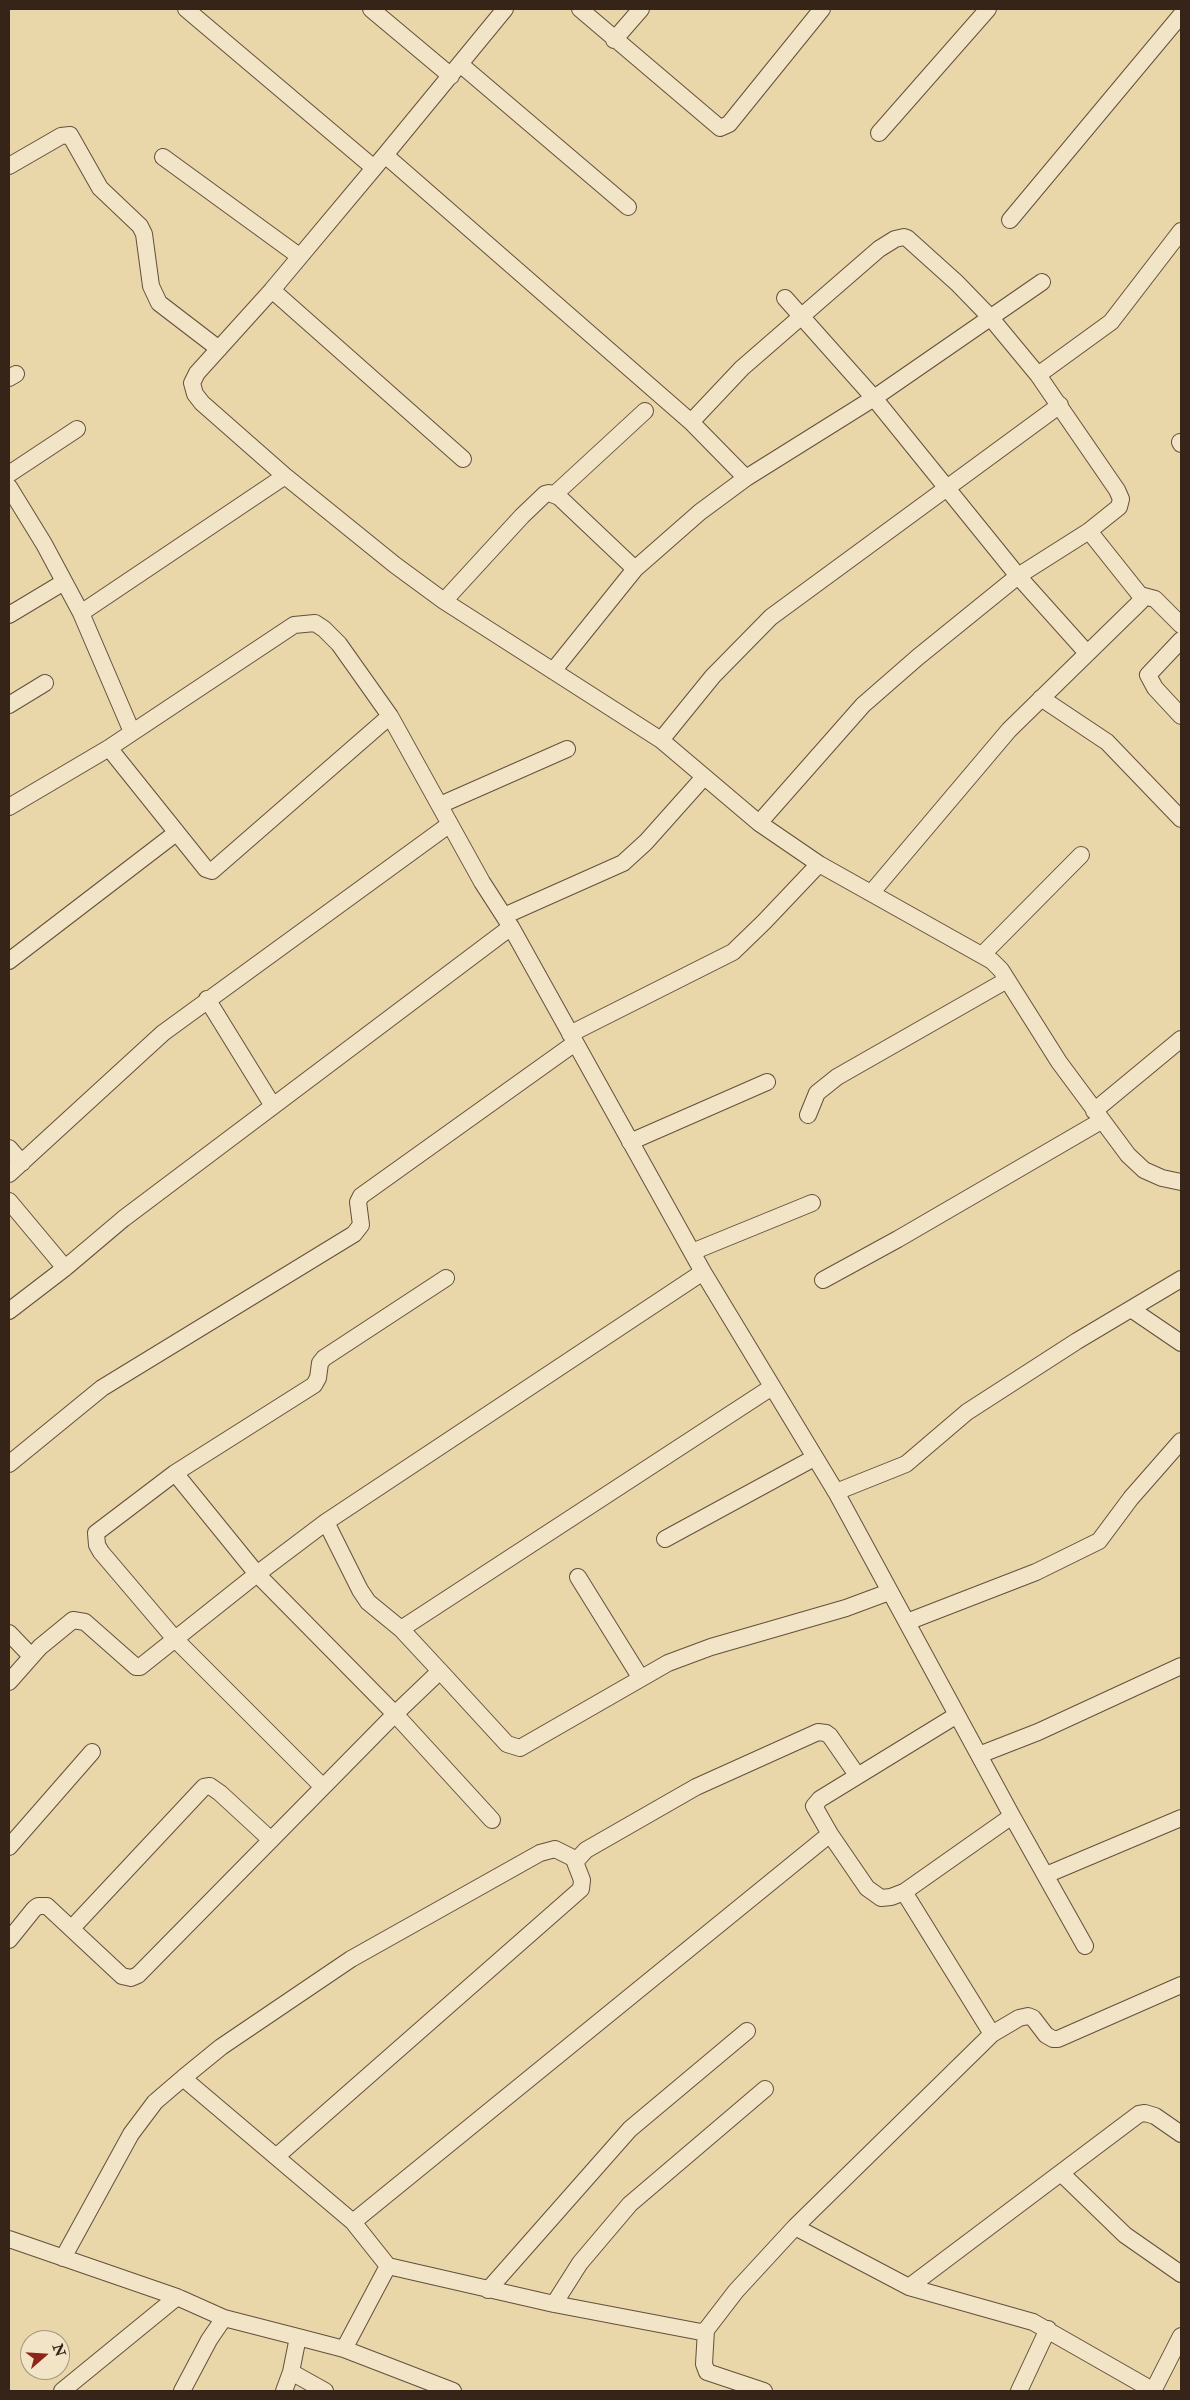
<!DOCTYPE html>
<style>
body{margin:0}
#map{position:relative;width:1190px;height:2400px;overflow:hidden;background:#e9d6a9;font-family:"IM FELL Double Pica",serif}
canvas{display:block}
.frame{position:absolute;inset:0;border:10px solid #372418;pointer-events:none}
.north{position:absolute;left:20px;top:2330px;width:50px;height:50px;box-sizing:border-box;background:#f1e4c7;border:1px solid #a79781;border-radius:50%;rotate:71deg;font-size:14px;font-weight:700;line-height:20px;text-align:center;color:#372418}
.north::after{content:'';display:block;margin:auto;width:18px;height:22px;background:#8f2418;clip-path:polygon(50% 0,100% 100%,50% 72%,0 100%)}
</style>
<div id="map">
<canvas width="1190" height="2400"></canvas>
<div class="frame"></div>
<div class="north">N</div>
</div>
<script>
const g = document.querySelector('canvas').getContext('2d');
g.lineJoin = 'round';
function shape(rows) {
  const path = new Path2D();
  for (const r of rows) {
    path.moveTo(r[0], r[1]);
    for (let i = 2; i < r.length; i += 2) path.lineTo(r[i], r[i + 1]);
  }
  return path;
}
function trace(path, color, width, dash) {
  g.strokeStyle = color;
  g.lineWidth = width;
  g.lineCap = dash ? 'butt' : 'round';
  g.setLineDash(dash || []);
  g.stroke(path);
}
const street = shape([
 [186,9,374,168],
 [371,9,451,76],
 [505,9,385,155,272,290,197,373,192,383,195,394,202,403,285,476,395,565,444,601,661,740,759,823,819,864,992,961,1001,970,1059,1062,1128,1155,1144,1170,1162,1178,1181,1182],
 [580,9,720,128,729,124,822,9],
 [614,40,641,9],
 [460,64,628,207],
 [879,133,988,9],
 [385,155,691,422,746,478],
 [163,157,299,256],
 [9,166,61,136,70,135,100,188,140,226,144,234,151,286,159,303,219,349],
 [1010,220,1181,15],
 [272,290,463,459],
 [785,298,874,398,1018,576,1087,653],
 [1038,375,1111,322,1181,231],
 [9,378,16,374],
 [691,422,742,368,879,249,895,239,904,237,907,238,957,283,990,317,1038,375,1117,490,1121,499,1119,507,1089,531,1018,576,918,657,863,705,759,823],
 [1180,442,1181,444],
 [9,474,77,429],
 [9,487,44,544,81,613,132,732],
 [555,494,645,411],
 [1140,595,1155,599,1181,625],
 [444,601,522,516,545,494,549,493,559,497,635,569],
 [81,613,285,476],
 [9,615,64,582],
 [1181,640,1148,675,1155,688,1181,716],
 [553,671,635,569,700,512,746,478,874,398,1042,282],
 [1041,698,1107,742,1181,819],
 [9,705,45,683],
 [661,740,713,676,771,617,1060,405],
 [109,748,206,869,212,871,390,716],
 [440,805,567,749],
 [9,807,109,748,294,625,315,623,324,629,339,644,390,716,482,882,511,927,703,1272,836,1492,1012,1816,1085,1946],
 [872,892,1009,730,1141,601,1140,595,1089,531],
 [504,916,623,863,646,842,704,777],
 [983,954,1081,855],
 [9,961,176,833],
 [207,999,273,1106],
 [570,1034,733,952,764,922,819,864],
 [1094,1111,1181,1039],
 [808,1115,817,1093,837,1077,1007,980],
 [630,1142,767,1082],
 [9,1148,22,1163],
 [9,1174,163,1033,450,824],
 [9,1201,65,1268],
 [692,1252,812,1203],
 [823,1280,898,1239,1101,1121],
 [1131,1309,1181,1343],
 [9,1311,65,1268,123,1219,511,927],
 [9,1464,102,1388,354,1234,361,1225,358,1202,361,1196,575,1043],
 [175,1473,257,1574,326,1522,703,1272],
 [836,1492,906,1464,967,1412,1077,1341,1181,1279],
 [665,1539,814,1458],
 [578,1577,640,1677],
 [907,1622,1036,1572,1099,1541,1131,1498,1181,1441],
 [401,1629,772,1387],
 [9,1633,31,1656],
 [440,1671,507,1744,520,1748,668,1663,711,1647,846,1608,889,1592],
 [9,1682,40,1647,73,1620,85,1622,136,1667,140,1667,257,1574,395,1714,440,1671,401,1629,368,1602,360,1590,326,1522],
 [979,1755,1038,1732,1181,1666],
 [323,1787,175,1639,101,1552,97,1545,96,1533,175,1473,314,1385,318,1378,320,1363,324,1358,446,1278],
 [830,1834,867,1888,881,1898,891,1897,904,1892,1012,1816],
 [9,1847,92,1752],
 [1046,1875,1181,1818],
 [904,1892,992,2034],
 [72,1928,204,1787,210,1786,220,1793,271,1840],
 [9,1940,34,1909,38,1906,47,1906,122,1976,131,1978,138,1975,395,1714,492,1820],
 [183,2078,221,2047,351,1959,540,1853,555,1849,575,1859],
 [277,2156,581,1889,582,1880,575,1862,586,1850,696,1787,818,1732,826,1733,830,1736,857,1775],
 [1061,2173,1125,2235,1181,2274],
 [353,2222,830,1834,814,1806,820,1799,957,1715],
 [795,2227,909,2287,1033,2322,1154,2391],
 [9,2239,177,2297,224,2318,298,2337,291,2372,284,2391],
 [63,2258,131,2134,155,2102,183,2078,353,2222,388,2266,554,2304,701,2332,706,2330,736,2291,795,2227,992,2034,1019,2018,1028,2016,1033,2018,1046,2035,1053,2039,1058,2039,1181,1985],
 [909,2287,1139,2114,1145,2113,1155,2116,1181,2134],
 [488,2290,630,2129,747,2031],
 [554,2304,580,2263,630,2204,765,2089],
 [706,2330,704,2364,707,2372,764,2391],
 [298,2337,344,2349,388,2266],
 [344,2349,453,2391],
 [291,2372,325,2391],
 [62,2391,177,2297],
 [182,2391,209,2340,224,2318],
 [1019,2391,1048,2329],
 [1153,2391,1181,2336]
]);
trace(street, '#64503c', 18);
trace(street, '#f1e4c7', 16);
</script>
